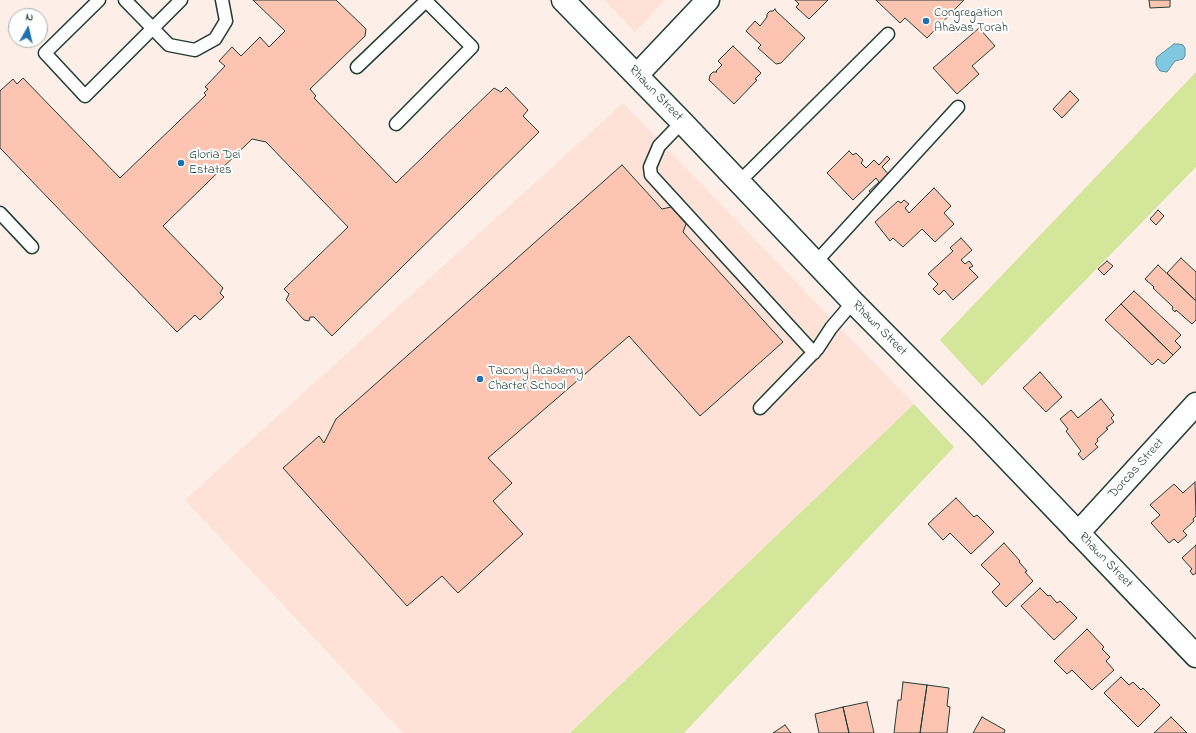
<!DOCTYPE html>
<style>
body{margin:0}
#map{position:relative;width:1196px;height:733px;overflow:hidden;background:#feeee8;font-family:"Indie Flower",sans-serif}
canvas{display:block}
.north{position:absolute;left:8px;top:8px;width:40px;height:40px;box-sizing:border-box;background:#fff;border:1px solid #a5b1ae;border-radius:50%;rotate:8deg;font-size:11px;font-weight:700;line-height:16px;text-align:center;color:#1f3d34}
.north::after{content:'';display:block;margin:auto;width:14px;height:18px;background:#1f6fb2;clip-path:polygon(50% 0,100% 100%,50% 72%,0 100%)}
</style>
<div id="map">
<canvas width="1196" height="733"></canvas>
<div class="north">N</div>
</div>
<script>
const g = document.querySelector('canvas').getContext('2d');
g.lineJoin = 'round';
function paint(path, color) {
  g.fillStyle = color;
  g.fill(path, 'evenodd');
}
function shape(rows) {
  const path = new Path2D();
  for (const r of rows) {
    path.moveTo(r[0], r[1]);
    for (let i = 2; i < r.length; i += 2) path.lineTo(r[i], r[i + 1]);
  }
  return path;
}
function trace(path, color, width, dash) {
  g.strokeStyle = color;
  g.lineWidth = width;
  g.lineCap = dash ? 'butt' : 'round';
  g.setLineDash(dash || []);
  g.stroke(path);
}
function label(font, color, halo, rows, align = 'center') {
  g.font = font + ' "Indie Flower",sans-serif';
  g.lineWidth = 4;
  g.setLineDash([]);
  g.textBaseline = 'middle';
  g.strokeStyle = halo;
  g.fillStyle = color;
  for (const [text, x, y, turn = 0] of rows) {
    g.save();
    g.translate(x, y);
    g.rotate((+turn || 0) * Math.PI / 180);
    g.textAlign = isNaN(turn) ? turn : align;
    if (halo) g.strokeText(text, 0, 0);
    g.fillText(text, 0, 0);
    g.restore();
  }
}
paint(shape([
 [604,0,665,0,635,32],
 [623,103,914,404,570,733,403,733,185,500]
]), '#fee2d8');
paint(shape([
 [1196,72,1196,167,982,386,940,340],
 [914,404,954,447,684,733,570,733]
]), '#d4e69a');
const water = shape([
 [1174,44,1179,44,1183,45,1185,48,1185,56,1183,59,1175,61,1167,72,1160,71,1156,65,1156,60,1157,57,1174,44]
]);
paint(water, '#7fc8df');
trace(water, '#59909b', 1);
const building = shape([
 [253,0,336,0,366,29,365,36,310,89,316,96,314,98,396,183,494,88,501,92,506,87,528,110,523,116,539,132,332,336,314,317,310,317,309,321,304,320,286,300,289,294,284,289,348,227,266,142,252,139,163,226,223,288,220,293,224,297,200,320,195,315,177,332,0,148,0,91,13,79,17,84,23,78,120,178,206,95,204,93,208,89,205,87,225,66,219,61,232,47,241,56,260,37,269,47,285,31,253,0],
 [795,0,828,0,809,19,796,7,799,4,795,0],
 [876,0,964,0,927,38,905,18,900,23,876,0],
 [1149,0,1170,0,1170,7,1150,8,1149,0],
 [775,9,776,11,805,38,781,63,776,64,758,48,761,45,746,31,755,21,760,26,767,17,767,14,770,11,773,11,775,9],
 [979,28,995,46,972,66,979,74,957,94,933,68,979,28],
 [733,46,761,73,755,79,757,80,734,104,709,80,710,75,713,72,717,72,716,71,722,65,718,61,733,46],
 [1070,91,1079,100,1062,118,1053,109,1070,91],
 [849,151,853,155,856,153,863,160,861,163,866,168,874,160,879,165,887,156,890,159,882,167,890,176,872,194,869,191,879,182,876,178,853,200,827,173,849,151],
 [622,165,662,209,671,207,686,224,683,232,783,342,700,416,629,336,488,458,512,483,493,501,523,534,458,593,442,576,407,606,283,468,319,436,324,443,336,419,622,165],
 [934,188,951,206,944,213,954,224,935,242,922,229,903,247,893,238,890,241,875,222,898,201,901,203,904,200,909,204,905,208,909,213,934,188],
 [1158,210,1164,216,1156,225,1150,219,1158,210],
 [961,238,972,250,961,260,965,264,969,261,973,266,969,268,978,277,953,300,944,290,939,295,933,289,938,284,928,274,953,251,950,248,961,238],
 [1181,258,1196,272,1196,301,1167,273,1181,258],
 [1107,261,1113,266,1104,275,1098,269,1107,261],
 [1158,265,1196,301,1196,320,1192,324,1176,310,1175,312,1172,309,1173,307,1153,288,1154,287,1145,279,1158,265],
 [1134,291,1181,335,1175,341,1181,347,1173,355,1121,304,1134,291],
 [1121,304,1173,355,1164,364,1158,359,1152,365,1105,320,1121,304],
 [1040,372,1062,397,1046,412,1023,388,1040,372],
 [1101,399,1114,415,1111,418,1114,422,1106,428,1108,429,1097,439,1098,441,1095,444,1098,447,1083,460,1078,454,1081,451,1066,431,1068,429,1060,419,1071,410,1078,418,1101,399],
 [1195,482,1196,516,1193,519,1194,521,1183,531,1187,535,1178,543,1174,539,1169,543,1151,523,1160,515,1150,505,1174,484,1183,493,1195,482],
 [956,498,974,517,977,515,994,532,971,554,950,533,943,540,928,524,956,498],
 [1004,543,1020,561,1019,562,1027,571,1025,572,1033,581,1006,607,992,592,1000,584,981,565,1004,543],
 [1196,545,1196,573,1193,575,1190,571,1192,569,1182,558,1196,545],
 [1040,588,1048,596,1050,595,1057,603,1060,601,1077,618,1054,640,1021,606,1040,588],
 [1087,629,1104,647,1102,649,1110,657,1106,661,1114,670,1092,690,1072,670,1067,674,1054,661,1087,629],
 [1121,677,1129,685,1133,682,1141,690,1143,688,1160,705,1138,727,1104,693,1121,677],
 [903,682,927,685,920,733,894,733,898,700,901,700,903,682],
 [927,685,949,688,947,706,950,707,947,733,920,733,927,685],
 [867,702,874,733,849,733,843,707,867,702],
 [843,707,849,733,819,733,815,714,843,707],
 [982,717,1005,730,1004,733,973,733,982,717],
 [1171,717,1187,733,1154,733,1171,717],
 [785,725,791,733,773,733,785,725]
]);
paint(building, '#fdc5b1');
trace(building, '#1f3d34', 1);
const lane = shape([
 [99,0,45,53,85,96,181,0],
 [125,0,169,45,195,50,215,39,226,21,222,0],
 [357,67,427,0],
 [682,122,659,146,650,167,651,175,814,353],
 [396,124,472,47,425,0],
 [739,182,888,34],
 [0,213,32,247],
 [815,263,958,107],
 [760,408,818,348,831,328,853,302]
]);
const street = shape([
 [637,75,708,0],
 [1078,533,1196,404]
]);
const secondary = shape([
 [563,0,682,122,853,302,979,429,1196,656]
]);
trace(lane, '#1f3d34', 15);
trace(street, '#1f3d34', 25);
trace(secondary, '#1f3d34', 25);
trace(lane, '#fff', 12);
trace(street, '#fff', 22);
trace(secondary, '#fff', 22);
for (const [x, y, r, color] of [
 [926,21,4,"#1f6fb2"],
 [181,163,4,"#1f6fb2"],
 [480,379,4,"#1f6fb2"]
]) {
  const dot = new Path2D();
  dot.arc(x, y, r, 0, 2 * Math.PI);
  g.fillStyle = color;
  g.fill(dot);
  trace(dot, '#fff', 1.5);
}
label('13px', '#1f3d34', '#fff', [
 ["Congregation",934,14],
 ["Ahavas Torah",934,29],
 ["Gloria Dei",189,156],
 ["Estates",189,171],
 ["Tacony Academy",488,372],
 ["Charter School",488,387]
], 'left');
label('13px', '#1f3d34', '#fff', [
 ["Rhawn Street",655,94,46],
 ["Rhawn Street",879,329,45],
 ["Dorcas Street",1137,469,-48],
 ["Rhawn Street",1105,561,46]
]);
</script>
